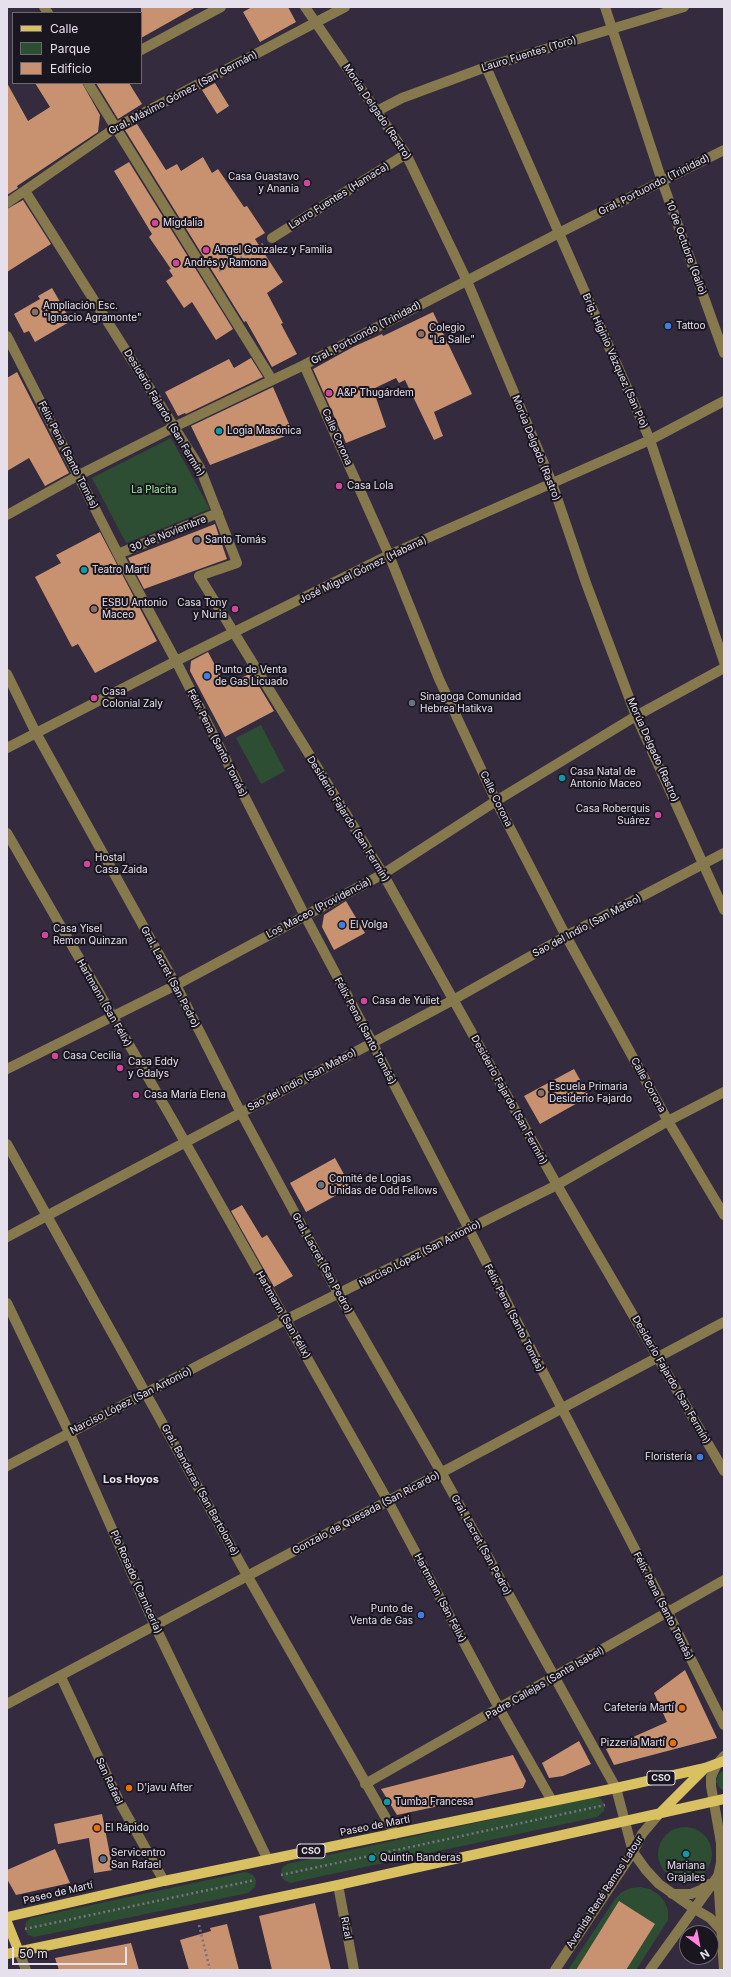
<!DOCTYPE html>
<meta charset="utf-8">
<style>
body{margin:0}
#map{position:relative;width:731px;height:1977px;overflow:hidden;background:#352b3f;font-family:Inter,sans-serif}
canvas{display:block}
.frame{position:absolute;inset:0;border:8px solid #e6e0ed;pointer-events:none}
.legend{position:absolute;left:12px;top:12px;width:130px;height:72px;box-sizing:border-box;background:#1a161f;border:1px solid #6c6771;margin:0;padding:5px 7px;list-style:none;font-size:12px;color:#e6e0ed}
.legend li{display:flex;align-items:center;gap:8px;height:20px}
.legend b{width:20px;border:1px solid #6c6771}
.north{position:absolute;left:679px;top:1925px;width:40px;height:40px;box-sizing:border-box;background:#1a161f;border:1px solid #6c6771;border-radius:50%;rotate:148deg;font-size:11px;font-weight:700;line-height:16px;text-align:center;color:#e6e0ed}
.north::after{content:'';display:block;margin:auto;width:14px;height:18px;background:#ff85df;clip-path:polygon(50% 0,100% 100%,50% 72%,0 100%)}
.scale{position:absolute;left:12px;top:1947px;width:115px;height:18px;box-sizing:border-box;border:2px solid #e6e0ed;border-top:0;padding-left:5px;font-size:12px;line-height:14px;white-space:nowrap;color:#e6e0ed;-webkit-text-stroke:3px #1a161f;paint-order:stroke}
</style>
<div id="map">
<canvas width="731" height="1977"></canvas>
<div class="frame"></div>
<ul class="legend">
<li><b style="height:5px;background:#d9c061"></b>Calle</li>
<li><b style="height:11px;background:#2e4e33"></b>Parque</li>
<li><b style="height:11px;background:#c89271"></b>Edificio</li>
</ul>
<div class="north">N</div>
<div class="scale">50 m</div>
</div>
<script>
const g = document.querySelector('canvas').getContext('2d');
g.lineJoin = 'round';
function paint(path, color) {
  g.fillStyle = color;
  g.fill(path, 'evenodd');
}
function shape(rows) {
  const path = new Path2D();
  for (const r of rows) {
    if (r.length === 3) {
      path.moveTo(r[0] + r[2], r[1]);
      path.arc(r[0], r[1], r[2], 0, 2 * Math.PI);
      continue;
    }
    path.moveTo(r[0], r[1]);
    for (let i = 2; i < r.length; i += 2) path.lineTo(r[i], r[i + 1]);
  }
  return path;
}
function trace(path, color, width, dash) {
  g.strokeStyle = color;
  g.lineWidth = width;
  g.lineCap = dash ? 'butt' : 'round';
  g.setLineDash(dash || []);
  g.stroke(path);
}
function label(font, color, halo, rows, align = 'center') {
  g.font = font + ' Inter,sans-serif';
  g.lineWidth = 4;
  g.setLineDash([]);
  g.textBaseline = 'middle';
  g.strokeStyle = halo;
  g.fillStyle = color;
  for (const [text, x, y, turn = 0] of rows) {
    g.save();
    g.translate(x, y);
    g.rotate((+turn || 0) * Math.PI / 180);
    g.textAlign = isNaN(turn) ? turn : align;
    if (halo) g.strokeText(text, 0, 0);
    g.fillText(text, 0, 0);
    g.restore();
  }
}
paint(shape([
 [171,438,210,509,126,543,92,478],
 [261,725,285,771,261,784,236,738],
 [724,1770,724,1791,720,1788,716,1782,718,1775],
 [594,1797,601,1799,605,1805,604,1811,597,1817,290,1883,284,1880,281,1875,282,1868,287,1864],
 [685,1854,27],
 [245,1872,252,1874,256,1880,255,1887,248,1893,34,1937,28,1935,25,1929,26,1922,31,1918],
 [640,1887,650,1889,658,1894,664,1901,668,1910,668,1920,636,1970,568,1970,615,1899,622,1892,631,1888]
]), '#2e4e33');
paint(shape([
 [141,7,196,7,141,38],
 [252,7,288,7,296,22,260,42,243,12],
 [7,83,28,121,50,107,35,83,82,83,100,115,98,132,17,186,18,188,7,195],
 [96,83,129,83,142,104,118,119],
 [215,83,229,106,217,114,202,90],
 [137,124,166,170,177,164,181,171,203,157,212,173,218,169,244,207,247,206,265,233,255,239,283,282,267,293,283,323,281,324,297,354,272,367,246,321,244,322,125,130],
 [129,162,233,329,216,340,192,302,184,308,166,281,173,276,169,270,171,269,149,237,152,234,114,171],
 [23,200,51,244,7,272,7,209],
 [52,288,71,321,35,342,29,331,24,333,14,314,40,299,38,296],
 [433,312,472,394,434,412,443,436,434,440,405,380,399,383,396,378,373,389,386,427,346,443,313,369,353,347,382,334,383,336],
 [251,358,263,377,186,414,185,413,178,416,165,392,229,359,234,368],
 [17,372,69,473,45,486,29,458,7,471,7,378],
 [273,387,293,433,210,465,191,426],
 [215,524,227,559,144,589,128,558],
 [100,532,157,641,95,673,78,644,72,647,35,577,61,563,56,555],
 [208,652,226,686,251,673,274,711,225,737,190,671,191,661],
 [346,901,365,933,334,950,322,927,324,915],
 [574,1069,588,1094,580,1098,581,1101,540,1124,524,1096],
 [335,1158,351,1187,306,1212,290,1183],
 [242,1205,262,1238,267,1235,293,1276,274,1287,231,1211],
 [685,1670,717,1738,614,1765,606,1749,667,1722,654,1693],
 [579,1741,591,1764,563,1776,549,1778,542,1763],
 [513,1755,526,1781,523,1788,397,1815,381,1789],
 [102,1814,113,1870,94,1873,89,1838,58,1844,54,1824],
 [55,1849,70,1883,16,1895,7,1879,7,1870],
 [619,1901,655,1924,626,1970,576,1970],
 [315,1903,331,1970,272,1970,259,1916],
 [227,1924,239,1970,189,1970,180,1940,211,1931,210,1928],
 [131,1943,139,1970,59,1970,55,1958]
]), '#c89271');
trace(shape([
 [219,271,263,244],
 [281,1875,605,1805],
 [199,1925,210,1970],
 [25,1929,255,1880]
]), '#7a7283', 2.5, [2, 3]);
trace(shape([
 [44,7,48,13],
 [305,7,406,154,467,281,552,483,586,583,636,716,724,910],
 [605,7,662,181,724,353],
 [141,50,221,7],
 [486,67,650,440,724,662],
 [88,83,272,380],
 [377,111,402,98,486,67,684,7],
 [25,191,200,468,237,563,199,576,383,874,557,1185,724,1471],
 [7,203,115,128,345,7],
 [272,238,406,154],
 [7,336,118,554,176,661,305,916,372,1042,668,1613,724,1725],
 [304,365,389,555,439,679,496,801,566,936,668,1121,724,1215],
 [7,515,79,475,174,427,304,365,559,233,724,150],
 [118,554,218,513],
 [7,674,36,733,176,985,241,1113,339,1295,441,1472,616,1788,633,1852,646,1870,659,1884,693,1908,710,1918,720,1929],
 [7,748,176,661,389,555,650,440,724,401],
 [7,833,172,1119,388,1501,499,1708,552,1801],
 [7,1069,176,985,383,874,496,801,636,716,724,668],
 [7,1144,248,1577,395,1834],
 [7,1237,453,1000,566,936,724,853],
 [7,1303,69,1432,155,1626,268,1860],
 [7,1466,285,1320,557,1185,668,1121,724,1092],
 [61,1677,120,1803,164,1881],
 [7,1704,724,1322],
 [365,1784,724,1580],
 [718,1876,724,1970],
 [338,1885,354,1970],
 [672,1894,691,1894,701,1890,709,1884],
 [19,1952,26,1970],
 [555,1970,633,1852,642,1834,658,1815],
 [650,1970,718,1876,721,1863,721,1843,711,1786,711,1777,717,1764,724,1756]
]), '#85794d', 10);
trace(shape([
 [658,1815,705,1768],
 [7,1917,164,1881,616,1788,705,1768,724,1761],
 [7,1922,19,1952],
 [7,1954,338,1885,724,1799]
]), '#d9c061', 10);
for (const [x, y, r, color] of [
 [307,183,4,"#d1479c"],
 [155,223,4,"#d1479c"],
 [206,250,4,"#d1479c"],
 [176,263,4,"#d1479c"],
 [35,312,4,"#8d6e63"],
 [668,326,4,"#3f7fe0"],
 [421,334,4,"#8d6e63"],
 [329,393,4,"#d1479c"],
 [219,431,4,"#0f9aa8"],
 [339,486,4,"#d1479c"],
 [197,540,4,"#6b7280"],
 [84,570,4,"#0f9aa8"],
 [94,609,4,"#8d6e63"],
 [235,609,4,"#d1479c"],
 [207,676,4,"#3f7fe0"],
 [94,698,4,"#d1479c"],
 [412,703,4,"#6b7280"],
 [562,778,4,"#0f9aa8"],
 [658,815,4,"#d1479c"],
 [87,864,4,"#d1479c"],
 [342,925,4,"#3f7fe0"],
 [45,935,4,"#d1479c"],
 [364,1001,4,"#d1479c"],
 [55,1056,4,"#d1479c"],
 [120,1068,4,"#d1479c"],
 [541,1093,4,"#8d6e63"],
 [136,1095,4,"#d1479c"],
 [321,1185,4,"#6b7280"],
 [700,1457,4,"#3f7fe0"],
 [421,1615,4,"#3f7fe0"],
 [682,1708,4,"#e8710a"],
 [673,1743,4,"#e8710a"],
 [129,1788,4,"#e8710a"],
 [387,1802,4,"#0f9aa8"],
 [97,1828,4,"#e8710a"],
 [686,1854,4,"#0f9aa8"],
 [372,1858,4,"#0f9aa8"],
 [103,1859,4,"#5c6f8a"]
]) {
  const dot = new Path2D();
  dot.arc(x, y, r, 0, 2 * Math.PI);
  g.fillStyle = color;
  g.fill(dot);
  trace(dot, '#1a161f', 1.5);
}
for (const [x, y, w] of [
 [661,1778,28],
 [311,1851,28]
]) {
  const box = new Path2D();
  box.roundRect(x - w / 2, y - 7, w, 14, 3);
  g.fillStyle = '#1a161f';
  g.fill(box);
  trace(box, '#e6e0ed', 1);
}
label('bold 9px', '#e6e0ed', null, [
 ["CSO",661,1778],
 ["CSO",311,1851]
]);
label('10px', '#e6e0ed', '#1a161f', [
 ["Lauro Fuentes (Toro)",529,54,-17],
 ["Gral. Máximo Gómez (San Germán)",183,93,-28],
 ["Morúa Delgado (Rastro)",377,112,56],
 ["Gral. Portuondo (Trinidad)",654,185,-27],
 ["Lauro Fuentes (Hamaca)",339,196,-32],
 ["10 de Octubre (Gallo)",686,248,70],
 ["Gral. Portuondo (Trinidad)",366,333,-28],
 ["Brig. Higinio Vázquez (San Pío)",615,361,66],
 ["Desiderio Fajardo (San Fermín)",164,413,59],
 ["Calle Corona",337,437,66],
 ["Morúa Delgado (Rastro)",536,448,68],
 ["Félix Pena (Santo Tomás)",68,455,63],
 ["30 de Noviembre",168,534,-22],
 ["José Miguel Gómez (Habana)",363,570,-26],
 ["Félix Pena (Santo Tomás)",217,743,63],
 ["Morúa Delgado (Rastro)",653,750,66],
 ["Calle Corona",496,799,64],
 ["Desiderio Fajardo (San Fermín)",348,819,58],
 ["Los Maceo (Providencia)",319,908,-28],
 ["Sao del Indio (San Mateo)",587,926,-28],
 ["Gral. Lacret (San Pedro)",170,977,62],
 ["Hartmann (San Félix)",104,1003,60],
 ["Félix Pena (Santo Tomás)",365,1031,62],
 ["Sao del Indio (San Mateo)",302,1080,-28],
 ["Calle Corona",648,1085,61],
 ["Desiderio Fajardo (San Fermín)",509,1100,61],
 ["Narciso López (San Antonio)",420,1254,-27],
 ["Gral. Lacret (San Pedro)",322,1263,61],
 ["Hartmann (San Félix)",283,1315,60],
 ["Félix Pena (Santo Tomás)",514,1318,63],
 ["Desiderio Fajardo (San Fermín)",671,1380,60],
 ["Narciso López (San Antonio)",131,1401,-27],
 ["Gral. Banderas (San Bartolomé)",200,1490,61],
 ["Gonzalo de Quesada (San Ricardo)",366,1513,-28],
 ["Gral. Lacret (San Pedro)",481,1545,61],
 ["Pío Rosado (Carnicería)",136,1582,66],
 ["Hartmann (San Félix)",440,1598,62],
 ["Félix Pena (Santo Tomás)",663,1606,63],
 ["Padre Callejas (Santa Isabel)",545,1683,-30],
 ["San Rafael",109,1781,65],
 ["Paseo de Martí",375,1826,-11],
 ["Avenida René Ramos Latour",605,1892,-57],
 ["Paseo de Martí",58,1893,-13],
 ["Rizal",346,1928,79]
]);
label('10px', '#e6e0ed', '#1a161f', [
 ["Casa Guastavo",299,177,"right"],
 ["y Anania",299,189,"right"],
 ["Migdalia",163,223],
 ["Angel Gonzalez y Familia",214,250],
 ["Andrés y Ramona",184,263],
 ["Ampliación Esc.",43,306],
 ["\"Ignacio Agramonte\"",43,318],
 ["Tattoo",676,326],
 ["Colegio",429,328],
 ["\"La Salle\"",429,340],
 ["A&P Thugárdem",337,393],
 ["Logia Masónica",227,431],
 ["Casa Lola",347,486],
 ["Santo Tomás",205,540],
 ["Teatro Martí",92,570],
 ["ESBU Antonio",102,603],
 ["Maceo",102,615],
 ["Casa Tony",227,603,"right"],
 ["y Nuria",227,615,"right"],
 ["Punto de Venta",215,670],
 ["de Gas Licuado",215,682],
 ["Casa",102,692],
 ["Colonial Zaly",102,704],
 ["Sinagoga Comunidad",420,697],
 ["Hebrea Hatikva",420,709],
 ["Casa Natal de",570,772],
 ["Antonio Maceo",570,784],
 ["Casa Roberquis",650,809,"right"],
 ["Suárez",650,821,"right"],
 ["Hostal",95,858],
 ["Casa Zaida",95,870],
 ["El Volga",350,925],
 ["Casa Yisel",53,929],
 ["Remon Quinzan",53,941],
 ["Casa de Yuliet",372,1001],
 ["Casa Cecilia",63,1056],
 ["Casa Eddy",128,1062],
 ["y Gdalys",128,1074],
 ["Escuela Primaria",549,1087],
 ["Desiderio Fajardo",549,1099],
 ["Casa María Elena",144,1095],
 ["Comité de Logias",329,1179],
 ["Unidas de Odd Fellows",329,1191],
 ["Floristería",692,1457,"right"],
 ["Punto de",413,1609,"right"],
 ["Venta de Gas",413,1621,"right"],
 ["Cafetería Martí",674,1708,"right"],
 ["Pizzería Martí",665,1743,"right"],
 ["D'javu After",137,1788],
 ["Tumba Francesa",395,1802],
 ["El Rápido",105,1828],
 ["Servicentro",111,1853],
 ["San Rafael",111,1865],
 ["Quintín Banderas",380,1858],
 ["Mariana",686,1866,"center"],
 ["Grajales",686,1878,"center"]
], 'left');
label('10px', '#a0e7aa', '#1a161f', [
 ["La Placita",154,490]
]);
label('bold 11px', '#e6e0ed', '#1a161f', [
 ["Los Hoyos",131,1480]
]);
</script>
